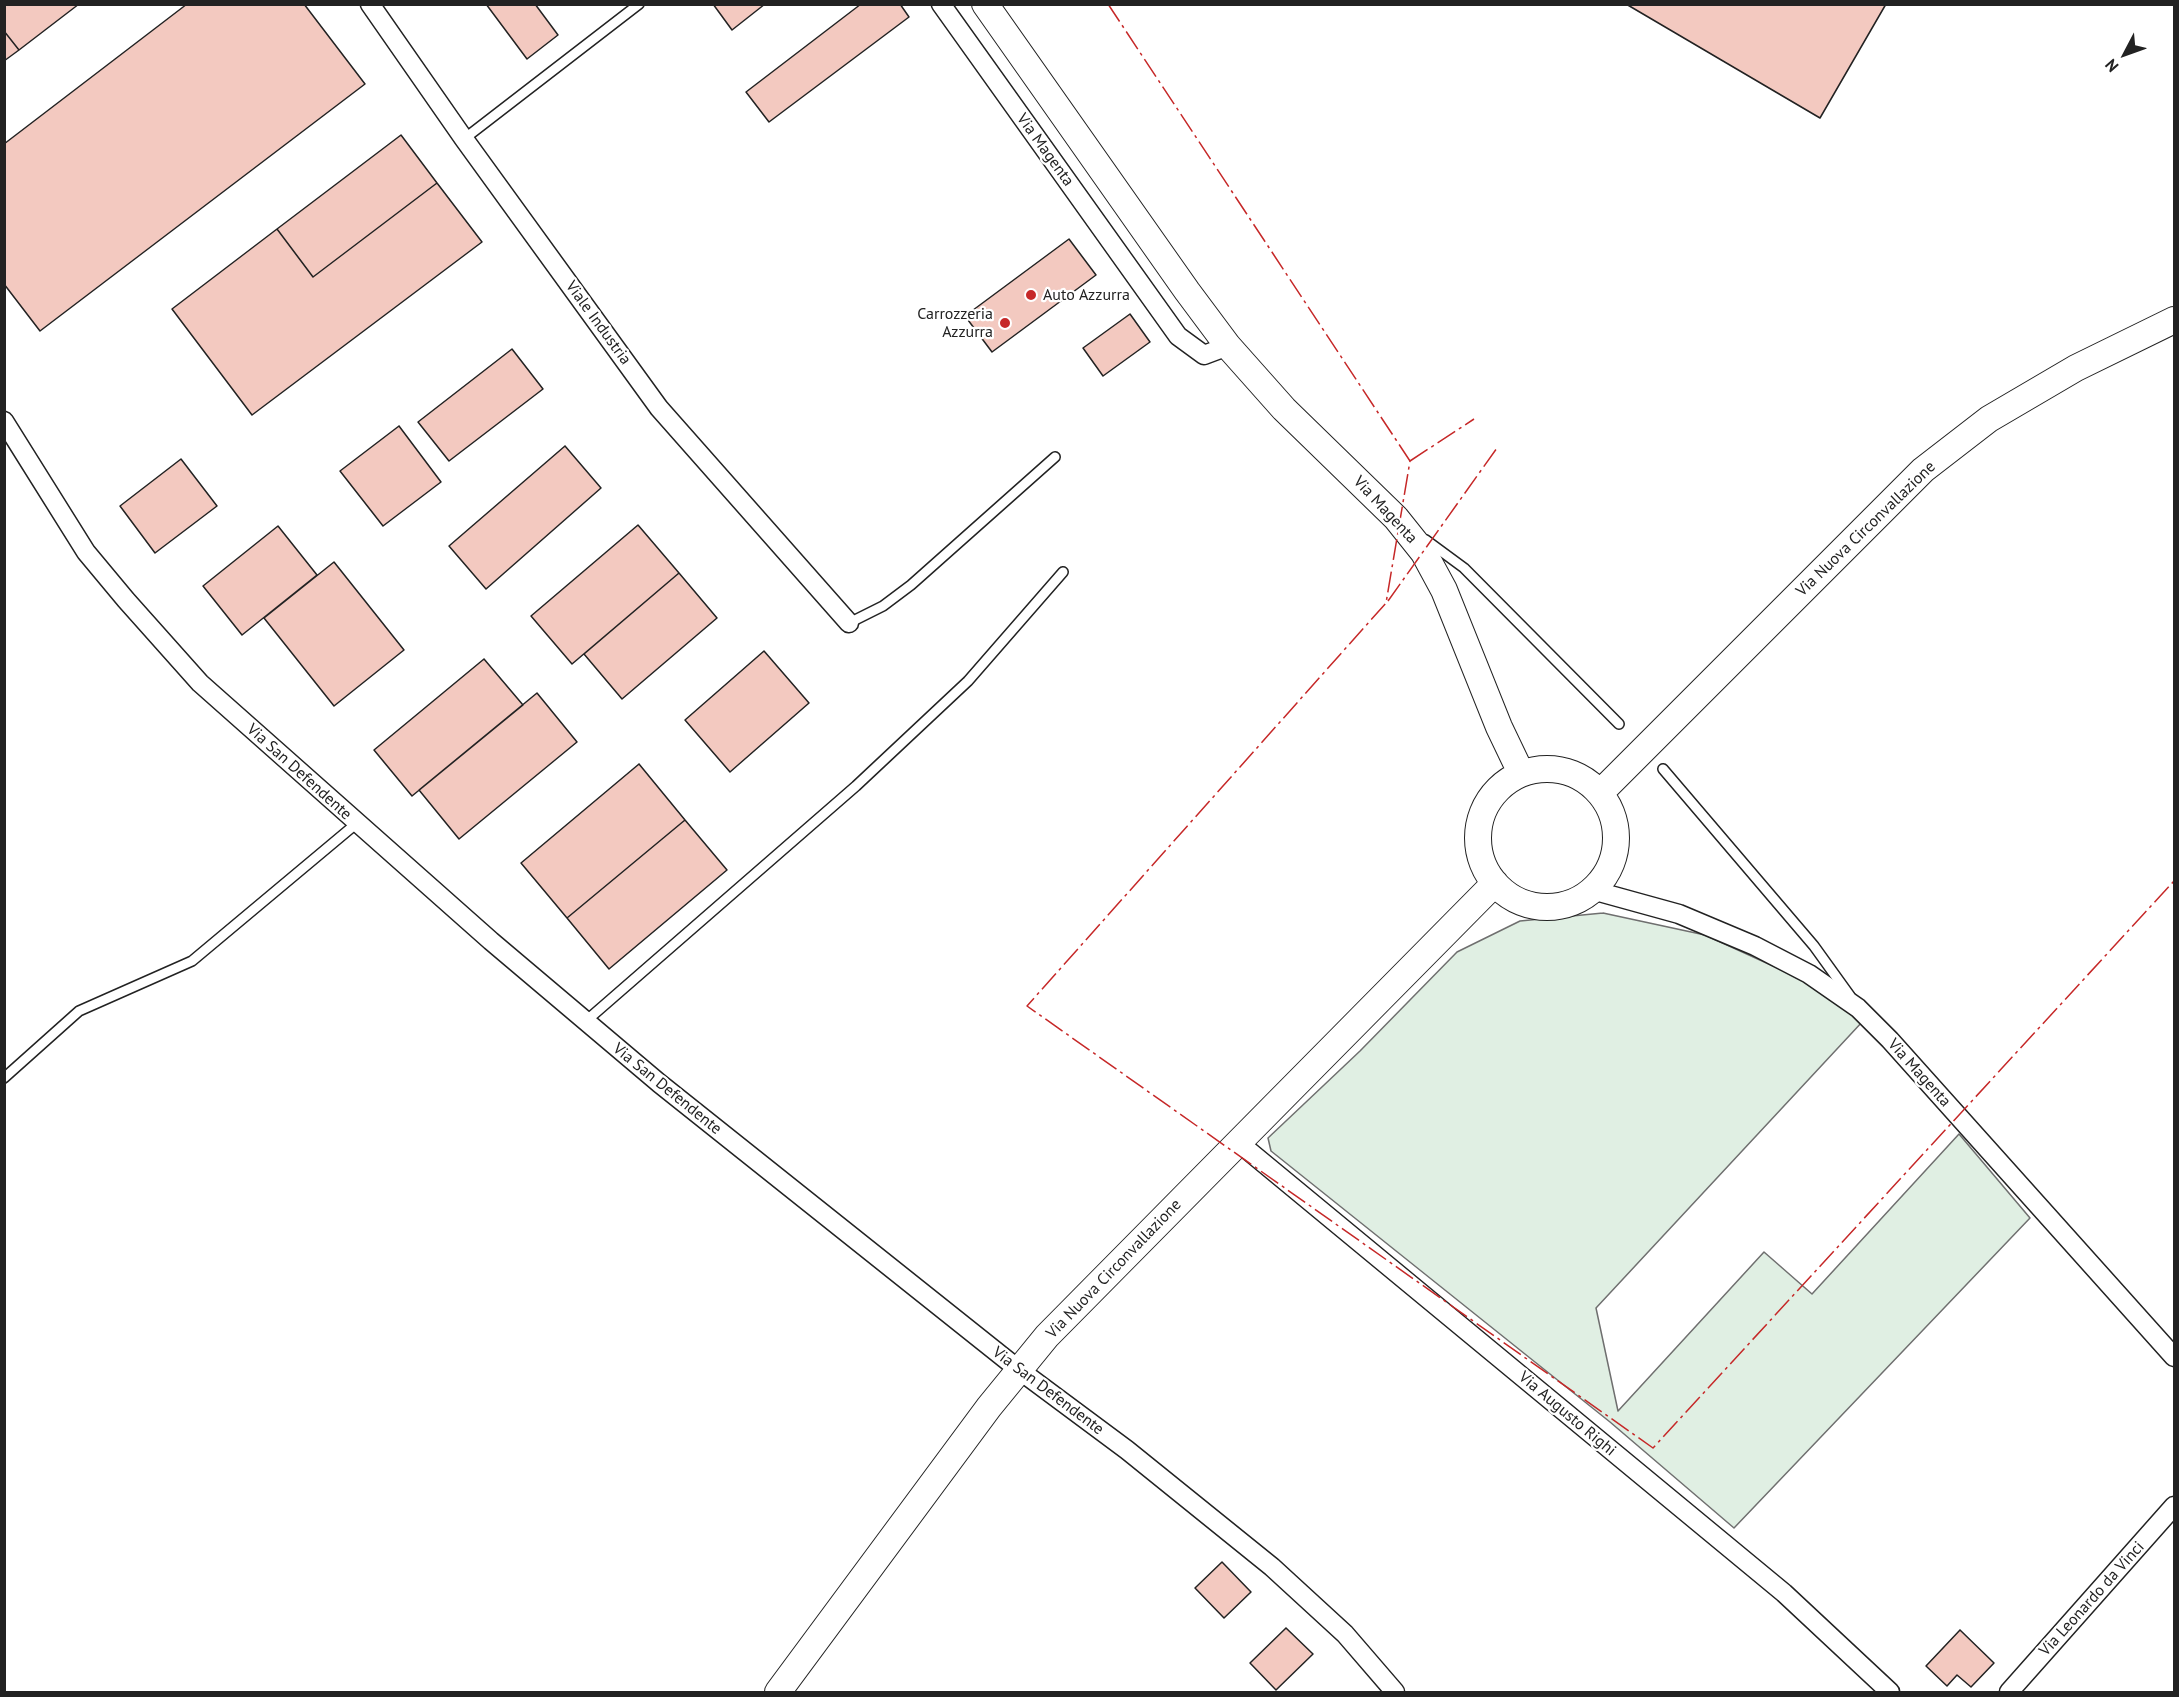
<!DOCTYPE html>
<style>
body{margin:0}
#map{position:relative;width:2179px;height:1697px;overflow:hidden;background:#fff;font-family:"PT Sans",sans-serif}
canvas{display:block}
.frame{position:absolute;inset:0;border:6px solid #222;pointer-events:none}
.north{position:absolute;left:2095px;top:24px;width:60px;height:60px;-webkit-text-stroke:4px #fff;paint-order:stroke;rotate:229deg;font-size:16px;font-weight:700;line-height:24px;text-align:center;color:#222}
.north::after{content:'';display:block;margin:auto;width:21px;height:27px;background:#222;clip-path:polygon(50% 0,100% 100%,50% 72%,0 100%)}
</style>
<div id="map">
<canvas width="2179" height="1697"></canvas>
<div class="frame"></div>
<div class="north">N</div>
</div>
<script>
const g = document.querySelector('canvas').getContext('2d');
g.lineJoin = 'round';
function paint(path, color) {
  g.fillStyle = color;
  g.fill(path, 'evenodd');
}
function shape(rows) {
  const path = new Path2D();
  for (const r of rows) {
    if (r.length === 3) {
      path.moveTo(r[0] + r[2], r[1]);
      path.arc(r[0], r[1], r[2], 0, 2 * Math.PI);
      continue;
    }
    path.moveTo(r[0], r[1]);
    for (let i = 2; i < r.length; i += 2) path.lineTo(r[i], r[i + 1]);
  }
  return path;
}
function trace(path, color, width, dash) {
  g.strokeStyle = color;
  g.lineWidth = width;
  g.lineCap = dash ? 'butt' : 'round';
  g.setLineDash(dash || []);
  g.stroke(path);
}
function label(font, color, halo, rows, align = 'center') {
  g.font = font + ' "PT Sans",sans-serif';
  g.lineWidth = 4.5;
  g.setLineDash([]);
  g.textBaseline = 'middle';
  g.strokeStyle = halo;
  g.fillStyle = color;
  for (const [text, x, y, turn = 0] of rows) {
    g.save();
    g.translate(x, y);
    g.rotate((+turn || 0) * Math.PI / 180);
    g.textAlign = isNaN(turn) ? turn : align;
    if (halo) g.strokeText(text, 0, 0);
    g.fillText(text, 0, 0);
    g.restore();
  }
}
const green = shape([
 [1603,913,1705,935,1817,986,1863,1021,1596,1308,1618,1411,1764,1252,1812,1294,1959,1134,2030,1218,1734,1528,1610,1422,1271,1151,1268,1138,1360,1051,1457,952,1520,921,1603,913]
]);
paint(green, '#e0efe3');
trace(green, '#6f6f6f', 1.5);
const building = shape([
 [4,4,79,4,19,50,4,31,4,4],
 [187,4,304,4,365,84,40,331,4,284,4,144,187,4],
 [486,4,535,4,558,35,527,59,486,4],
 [713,4,765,4,732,30,713,4],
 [861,4,900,4,909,17,769,122,746,92,861,4],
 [1626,4,1886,4,1820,118,1626,4],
 [4,31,19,50,4,61,4,31],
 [401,135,437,183,313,277,277,229,401,135],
 [437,183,482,242,252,415,172,309,277,229,313,277,437,183],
 [1069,239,1096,275,992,352,965,316,1069,239],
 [1130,314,1150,342,1103,376,1083,348,1130,314],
 [512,349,543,389,449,461,418,422,512,349],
 [399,426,441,482,383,526,340,471,399,426],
 [565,446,601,488,486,589,449,546,565,446],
 [181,459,217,506,155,553,120,506,181,459],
 [638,525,679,573,572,664,531,616,638,525],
 [278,526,317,575,242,635,203,586,278,526],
 [334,562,404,650,334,706,264,618,334,562],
 [679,573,717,618,622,699,584,654,679,573],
 [764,651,809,703,730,772,685,720,764,651],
 [484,659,523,705,412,796,374,750,484,659],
 [537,693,577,742,459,839,419,790,537,693],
 [639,764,685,820,567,918,521,863,639,764],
 [685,820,727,870,609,969,567,918,685,820],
 [1222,1562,1251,1592,1224,1618,1195,1588,1222,1562],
 [1286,1628,1313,1654,1276,1690,1250,1663,1286,1628],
 [1960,1630,1994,1663,1971,1687,1957,1675,1947,1686,1926,1666,1960,1630]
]);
paint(building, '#f3c9c0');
trace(building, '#222', 1.5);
const lane = shape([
 [464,139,639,4],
 [1426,540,1464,568,1619,724],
 [849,623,883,606,911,585,1055,457],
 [1663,769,1814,946,1850,996],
 [586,1021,856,786,968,681,1063,572],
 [4,1078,79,1011,192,961,357,823]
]);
const street = shape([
 [370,4,464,139,659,408,849,623],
 [941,4,1178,336,1204,355,1228,346],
 [4,421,86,552,126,600,200,683,491,941,659,1083,1018,1369,1127,1450,1272,1567,1345,1634,1395,1692],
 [1592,890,1679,914,1755,946,1809,974,1858,1008,1890,1040,2174,1357],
 [1238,1142,1784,1593,1890,1692],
 [2009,1692,2174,1506]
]);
const secondary = shape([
 [985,4,1187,291,1228,346,1284,409,1396,518,1424,553,1444,590,1499,727,1521,773],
 [1547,838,69],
 [1600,793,1923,470,1989,419,2076,368,2174,320],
 [778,1692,989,1407,1047,1336,1495,883]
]);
trace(lane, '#222', 12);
trace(street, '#222', 21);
trace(secondary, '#222', 28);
trace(lane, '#fff', 9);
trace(street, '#fff', 18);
trace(secondary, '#fff', 26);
trace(shape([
 [1108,4,1410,461,1386,603,1027,1006,1653,1448,2174,881],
 [1410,461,1474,419],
 [1388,601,1497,448]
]), '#c62828', 1.5, [21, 4.5, 3, 4.5]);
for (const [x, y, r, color] of [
 [1031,295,6,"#c62828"],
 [1005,323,6,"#c62828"]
]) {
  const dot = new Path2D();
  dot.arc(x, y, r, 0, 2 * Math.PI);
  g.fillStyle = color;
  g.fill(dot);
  trace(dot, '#fff', 2);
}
label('16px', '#222', '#fff', [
 ["Via Magenta",1045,150,54],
 ["Viale Industria",598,323,54],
 ["Via Magenta",1385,510,47],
 ["Via Nuova Circonvallazione",1866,529,-44],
 ["Via San Defendente",299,772,42],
 ["Via Magenta",1919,1073,48],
 ["Via San Defendente",667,1089,39],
 ["Via Nuova Circonvallazione",1114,1269,-46],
 ["Via San Defendente",1048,1391,37],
 ["Via Augusto Righi",1567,1414,40],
 ["Via Leonardo da Vinci",2092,1599,-48]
]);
label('16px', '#222', '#fff', [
 ["Auto Azzurra",1043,295],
 ["Carrozzeria",993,314,"right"],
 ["Azzurra",993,332,"right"]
], 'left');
</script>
